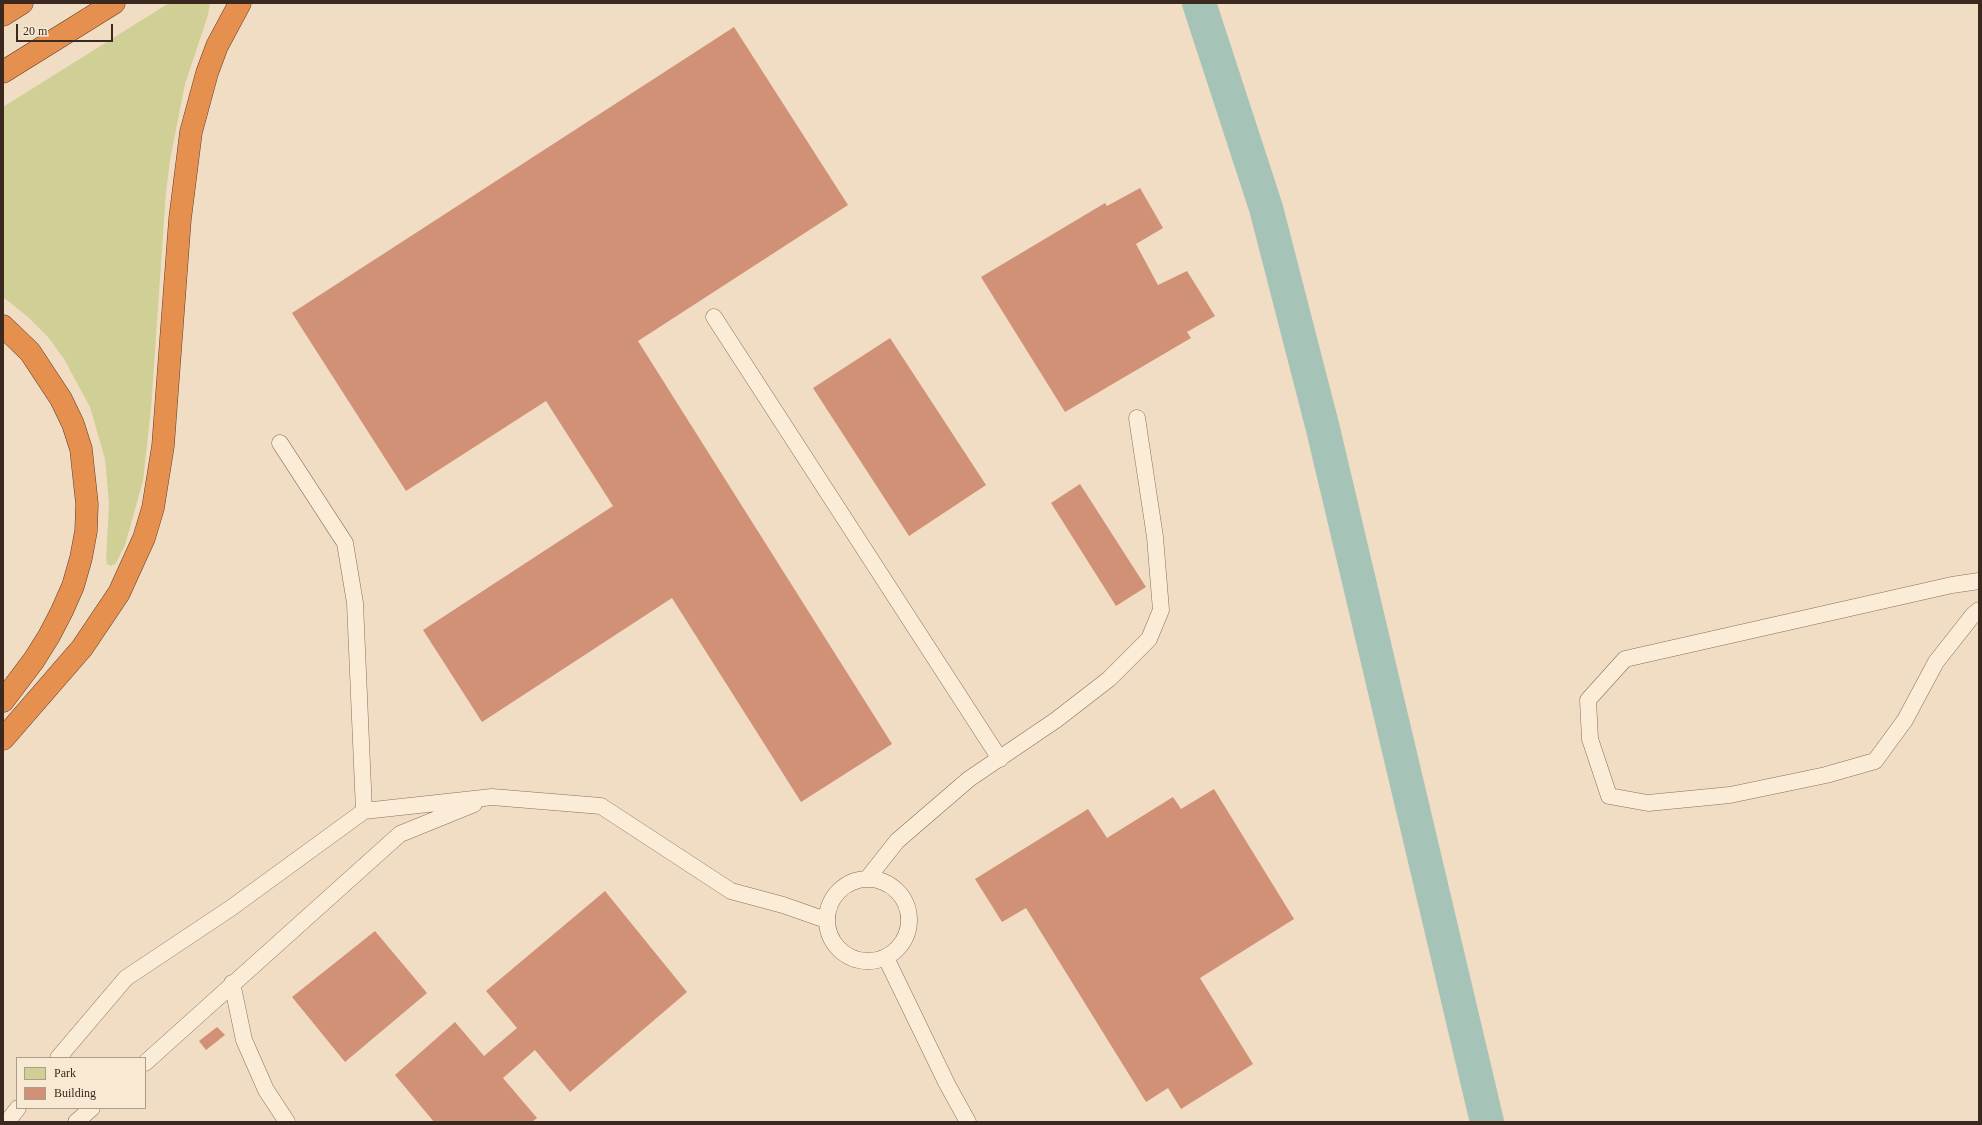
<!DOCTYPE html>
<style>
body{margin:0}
#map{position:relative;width:1982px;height:1125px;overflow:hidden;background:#f1ddc3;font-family:Georgia,serif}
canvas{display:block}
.frame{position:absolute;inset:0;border:4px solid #3b281e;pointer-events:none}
.legend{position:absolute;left:16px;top:1057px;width:130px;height:52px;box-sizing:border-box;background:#f8e9d3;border:1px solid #ac9c8b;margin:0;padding:5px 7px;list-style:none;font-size:12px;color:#3b281e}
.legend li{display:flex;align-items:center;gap:8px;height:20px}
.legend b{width:20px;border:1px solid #ac9c8b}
.scale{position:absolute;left:16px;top:24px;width:97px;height:18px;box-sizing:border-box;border:2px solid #3b281e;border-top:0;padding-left:5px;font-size:12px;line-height:14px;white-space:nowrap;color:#3b281e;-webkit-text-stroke:3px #f8e9d3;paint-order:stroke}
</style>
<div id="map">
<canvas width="1982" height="1125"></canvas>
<div class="frame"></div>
<ul class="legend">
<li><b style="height:11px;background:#d0cf96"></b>Park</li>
<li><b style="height:11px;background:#d19177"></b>Building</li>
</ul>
<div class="scale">20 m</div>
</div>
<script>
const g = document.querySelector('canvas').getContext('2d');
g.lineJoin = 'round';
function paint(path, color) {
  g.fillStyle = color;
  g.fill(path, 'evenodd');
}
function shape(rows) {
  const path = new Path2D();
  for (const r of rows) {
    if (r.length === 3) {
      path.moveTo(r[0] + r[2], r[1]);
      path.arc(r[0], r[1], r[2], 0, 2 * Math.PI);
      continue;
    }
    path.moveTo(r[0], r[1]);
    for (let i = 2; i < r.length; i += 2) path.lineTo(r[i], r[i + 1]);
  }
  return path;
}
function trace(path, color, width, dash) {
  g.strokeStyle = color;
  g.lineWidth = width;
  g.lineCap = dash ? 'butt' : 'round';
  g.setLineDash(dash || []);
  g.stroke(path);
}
paint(shape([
 [169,3,210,3,208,15,185,84,170,160,166,192,151,409,143,481,125,545,116,563,111,566,107,564,106,560,109,504,105,459,90,407,64,359,48,337,28,317,3,297,3,107]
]), '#d0cf96');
trace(shape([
 [1199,3,1266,208,1323,429,1487,1122]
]), '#a6c3b7', 34);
paint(shape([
 [734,27,848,205,638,341,892,744,801,802,672,598,482,722,423,630,613,506,546,401,406,491,292,313],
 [1140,188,1163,228,1136,244,1158,285,1187,271,1215,316,1187,332,1191,338,1065,412,981,277,1105,203,1107,206],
 [890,338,986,485,909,536,813,388],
 [1080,484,1146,587,1116,606,1051,503],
 [1214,789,1294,919,1200,978,1253,1064,1181,1109,1168,1088,1146,1102,1026,908,1002,922,975,879,1088,809,1107,838,1173,797,1181,809],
 [605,891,687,992,570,1092,535,1050,503,1078,537,1118,532,1122,434,1122,395,1075,455,1022,484,1056,517,1028,486,991],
 [375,931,427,993,345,1062,292,997],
 [217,1027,225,1035,206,1050,199,1041]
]), '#d19177');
const lane = shape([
 [714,317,1000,759],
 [280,443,345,543,355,603,364,811],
 [1979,581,1952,585,1625,659,1588,700,1590,739,1609,796,1648,803,1730,795,1826,775,1875,761,1905,720,1936,662,1973,615,1979,610],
 [868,920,41],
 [867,879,897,841,969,779,1056,720,1109,679,1149,639,1161,610,1155,537,1137,418],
 [886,958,947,1084,968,1122],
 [232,983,244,1040,266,1090,287,1122],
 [58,1058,126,978,231,908,364,811,492,797,601,806,731,891,783,905,826,920],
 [145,1063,400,834,474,804],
 [7,1122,18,1108],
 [76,1122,92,1108]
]);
const highway = shape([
 [3,15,22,3],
 [3,72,114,3],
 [3,326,30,352,61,399,73,424,81,449,87,504,86,531,81,558,73,586,62,611,49,636,34,660,3,701],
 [3,739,82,648,119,593,144,538,153,508,163,446,180,219,191,132,207,73,217,46,240,3]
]);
trace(lane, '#8c6e59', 17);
trace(highway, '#5a3c2d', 23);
trace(lane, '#fbecd7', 16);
trace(highway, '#e5904f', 22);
</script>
